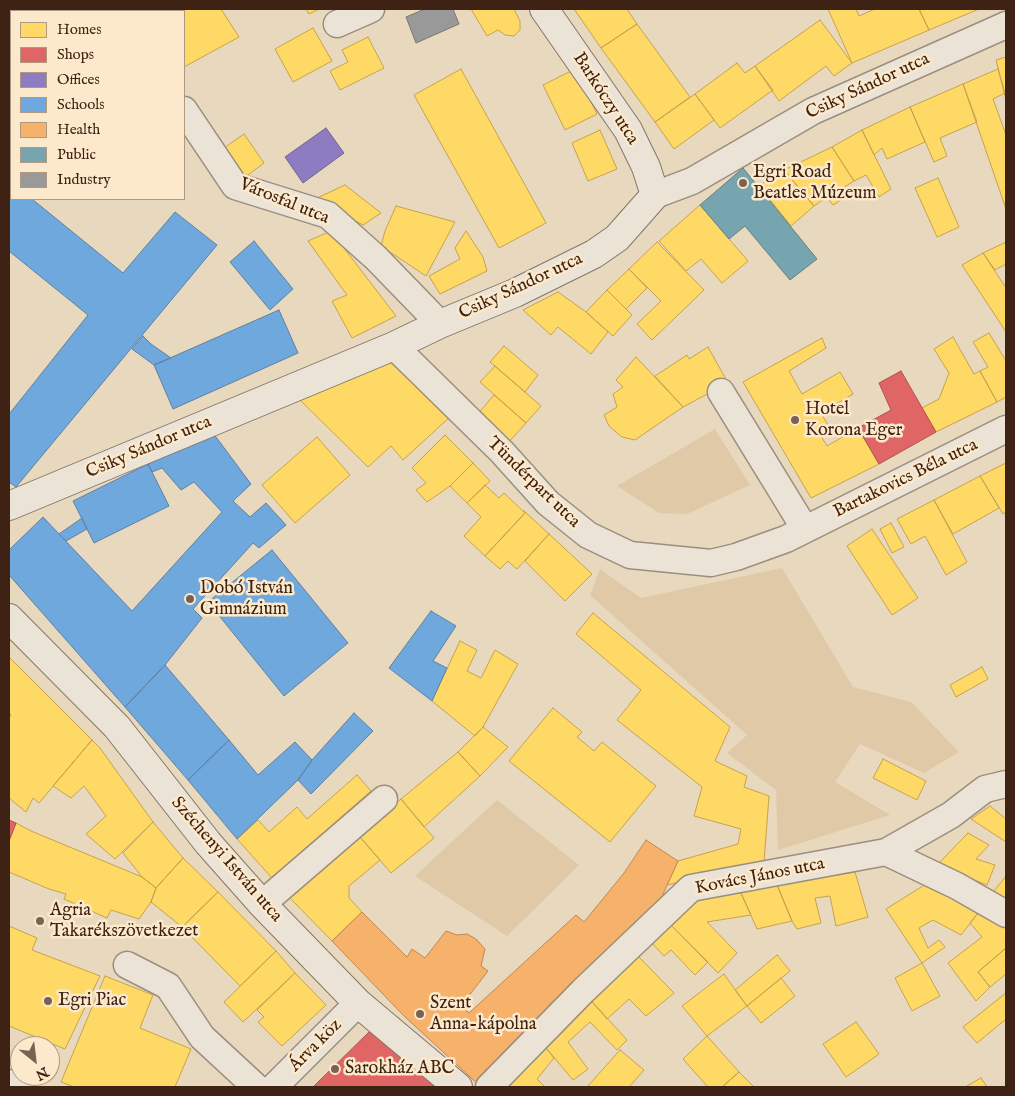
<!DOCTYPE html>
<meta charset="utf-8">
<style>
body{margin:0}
#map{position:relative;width:1015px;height:1096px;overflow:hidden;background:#e8d8be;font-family:"IM FELL English",serif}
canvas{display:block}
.frame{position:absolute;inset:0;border:10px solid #3e2214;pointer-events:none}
.legend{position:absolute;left:10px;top:10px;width:175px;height:190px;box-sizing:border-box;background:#fce8ca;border:1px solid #b09981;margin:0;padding:6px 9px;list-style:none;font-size:15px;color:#3e2214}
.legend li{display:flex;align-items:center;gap:10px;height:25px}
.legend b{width:25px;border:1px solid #b09981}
.north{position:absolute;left:10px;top:1036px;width:50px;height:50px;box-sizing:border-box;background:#fce8ca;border:1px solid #b09981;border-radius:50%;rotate:151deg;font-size:14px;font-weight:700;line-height:20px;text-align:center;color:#3e2214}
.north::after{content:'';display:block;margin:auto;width:18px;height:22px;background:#7a6250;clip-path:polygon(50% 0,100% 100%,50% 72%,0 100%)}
</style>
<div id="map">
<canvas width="1015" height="1096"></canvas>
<div class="frame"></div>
<ul class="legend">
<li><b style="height:14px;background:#ffd966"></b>Homes</li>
<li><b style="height:14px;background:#e06666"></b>Shops</li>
<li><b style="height:14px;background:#8e7cc3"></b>Offices</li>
<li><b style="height:14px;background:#6fa8dc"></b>Schools</li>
<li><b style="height:14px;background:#f6b26b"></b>Health</li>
<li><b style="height:14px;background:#76a5af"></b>Public</li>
<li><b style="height:14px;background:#999"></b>Industry</li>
</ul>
<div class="north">N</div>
</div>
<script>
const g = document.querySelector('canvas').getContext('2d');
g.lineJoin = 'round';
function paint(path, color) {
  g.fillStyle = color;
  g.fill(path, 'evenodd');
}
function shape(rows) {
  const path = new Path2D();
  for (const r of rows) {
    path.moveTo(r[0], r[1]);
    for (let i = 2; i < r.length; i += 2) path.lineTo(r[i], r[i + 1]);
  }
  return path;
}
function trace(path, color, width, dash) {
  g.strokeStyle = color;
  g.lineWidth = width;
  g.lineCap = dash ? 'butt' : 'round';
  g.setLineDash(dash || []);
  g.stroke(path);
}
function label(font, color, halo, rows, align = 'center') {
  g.font = font + ' "IM FELL English",serif';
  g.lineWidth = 5;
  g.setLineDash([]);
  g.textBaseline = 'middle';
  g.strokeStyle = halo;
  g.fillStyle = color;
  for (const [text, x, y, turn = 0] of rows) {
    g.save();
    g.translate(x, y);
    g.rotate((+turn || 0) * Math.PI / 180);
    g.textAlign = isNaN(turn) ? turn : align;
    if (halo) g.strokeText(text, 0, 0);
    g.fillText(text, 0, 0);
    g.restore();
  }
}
paint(shape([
 [715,429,750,485,687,514,659,513,617,486],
 [782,568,853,687,911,702,959,752,924,773,860,744,835,782,890,815,778,850,776,790,727,753,747,735,590,595,600,569,641,598],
 [497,800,579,865,507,936,415,876]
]), '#e0c9a6');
const homes = shape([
 [130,9,221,9,239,37,184,67,184,11,131,11,130,9],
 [306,9,319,9,309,14,306,9],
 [471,9,514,9,520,21,520,30,514,36,505,35,498,30,487,36,471,9],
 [574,9,627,9,637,24,601,48,574,9],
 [828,9,856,9,859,16,875,9,919,9,929,30,852,63,828,9],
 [919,9,979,9,929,30,919,9],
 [820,20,852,63,834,76,826,66,779,101,755,66,820,20],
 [637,24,690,97,655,122,601,48,637,24],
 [313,28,332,61,293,82,275,49,313,28],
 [368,37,384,68,340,90,330,71,348,62,342,50,368,37],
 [1006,57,1006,100,996,60,1006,57],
 [737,63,745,73,755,66,773,90,720,128,695,94,737,63],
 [461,69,546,223,499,248,414,95,461,69],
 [575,69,597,114,565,130,543,85,575,69],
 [998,69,1005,93,993,99,1006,135,1006,209,963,84,998,69],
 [963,84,977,122,940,138,947,156,934,162,910,107,963,84],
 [695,94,714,120,674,149,655,122,695,94],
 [910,107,925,142,887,159,882,148,874,155,862,130,910,107],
 [600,130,617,169,588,181,572,143,600,130],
 [862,130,891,189,879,197,866,175,854,181,832,147,862,130],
 [244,134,264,163,244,178,224,148,244,134],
 [832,147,854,181,841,189,847,196,833,205,827,197,814,206,784,170,832,147],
 [784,170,814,206,791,226,759,186,784,170],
 [938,178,959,227,937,237,915,188,938,178],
 [345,185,381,213,363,225,315,199,345,185],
 [700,205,748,261,722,283,701,259,686,271,659,241,700,205],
 [396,206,455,222,426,276,381,246,385,231,396,206],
 [331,231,396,316,352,338,332,301,347,295,308,241,331,231],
 [466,231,483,257,487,271,440,294,429,276,460,259,455,248,466,231],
 [657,242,704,290,652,340,637,324,661,301,629,269,657,242],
 [1006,242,1006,264,995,270,983,253,1006,242],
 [983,253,1006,288,1006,332,962,265,983,253],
 [629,269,647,288,626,309,607,290,629,269],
 [607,290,632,315,613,336,586,312,607,290],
 [558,292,586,312,608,332,591,354,558,327,551,335,523,310,558,292],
 [989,333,1006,361,1006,397,997,402,980,371,988,367,973,342,989,333],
 [953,337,974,374,980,371,997,402,936,432,922,408,939,399,949,373,934,349,953,337],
 [822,338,826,348,789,371,802,394,840,372,853,394,821,413,829,427,819,433,827,446,858,428,879,464,811,498,743,382,822,338],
 [504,346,538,375,525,392,490,362,504,346],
 [708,347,728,383,683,407,655,376,687,355,689,359,708,347],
 [395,357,452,415,403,460,391,446,368,467,299,399,395,357],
 [636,357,683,407,635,440,622,437,609,426,604,415,617,407,613,394,623,387,616,380,636,357],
 [495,366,541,406,526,423,480,382,495,366],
 [494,395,526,423,507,444,476,416,494,395],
 [445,435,473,463,450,486,427,502,416,490,426,483,412,468,445,435],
 [317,437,350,475,295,523,262,485,317,437],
 [473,463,490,481,467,503,450,486,473,463],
 [1006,463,1006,512,1003,514,980,476,1006,463],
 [980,476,999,508,953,534,934,500,980,476],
 [485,485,499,498,504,493,525,513,485,556,464,536,481,517,467,503,485,485],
 [934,500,967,562,946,575,925,536,911,544,897,519,934,500],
 [524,511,549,534,517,569,508,561,500,569,485,556,525,513,524,511],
 [891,523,904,547,892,553,880,529,891,523],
 [872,529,918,598,892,615,847,546,872,529],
 [549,534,592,574,565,601,525,561,549,534],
 [593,613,730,727,715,761,747,776,744,787,769,796,764,862,667,885,678,861,738,844,741,829,694,816,702,787,617,720,641,690,576,634,593,613],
 [460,641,477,650,467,671,481,678,495,650,518,664,483,727,475,736,432,701,460,641],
 [9,657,92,740,39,803,33,798,26,812,9,798,9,718,11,715,9,713,9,657],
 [982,667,988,679,956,697,950,685,982,667],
 [553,708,582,732,577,737,594,751,602,742,656,786,610,842,509,761,553,708],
 [483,727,508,747,480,776,458,752,483,727],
 [92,740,100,748,153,822,115,859,86,834,106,816,84,786,71,798,53,786,92,740],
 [458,752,480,776,424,827,401,799,458,752],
 [883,759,926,781,917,800,873,778,883,759],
 [357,775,371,791,272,878,237,839,258,820,269,832,297,807,307,819,357,775],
 [401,799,434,838,391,873,360,837,401,799],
 [990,806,1006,819,1006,842,971,819,990,806],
 [153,822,183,858,156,888,142,877,123,853,153,822],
 [16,823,31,831,142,877,156,888,151,902,139,919,111,910,107,918,64,899,66,894,49,889,9,872,9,841,16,823],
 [968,833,989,845,976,859,995,865,987,885,937,865,968,833],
 [360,837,380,860,349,886,349,898,362,912,332,941,287,895,360,837],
 [183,858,218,892,182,927,151,902,156,888,183,858],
 [855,872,868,917,836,926,830,896,815,898,821,923,797,929,792,921,777,885,855,872],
 [1006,876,1006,901,994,891,1006,876],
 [926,884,982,908,961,935,933,920,919,928,928,948,939,940,945,947,922,963,886,909,926,884],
 [777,885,792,921,757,929,740,891,777,885],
 [740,891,751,915,707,922,737,953,718,973,668,922,698,895,740,891],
 [218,892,276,951,240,986,182,927,218,892],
 [982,908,1006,927,1006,948,978,972,990,987,976,1001,948,963,982,937,970,923,982,908],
 [668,922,708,962,695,975,671,950,664,956,652,943,639,957,635,953,668,922],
 [9,926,37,938,32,950,100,976,65,1049,9,1026,9,926],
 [1006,948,1006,974,990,987,978,972,1006,948],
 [276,951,295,973,243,1022,224,1002,276,951],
 [635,953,674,993,646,1016,629,999,607,1019,587,996,635,953],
 [777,955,790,971,747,1006,735,990,777,955],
 [922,963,940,996,912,1011,895,978,922,963],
 [295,973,326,1005,282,1046,258,1022,264,1017,257,1010,295,973],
 [724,974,747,1006,707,1036,682,1006,724,974],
 [105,976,153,995,140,1028,191,1049,175,1087,74,1087,61,1082,105,976],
 [781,978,795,996,761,1023,747,1006,781,978],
 [1006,993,1006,1019,977,1043,963,1027,1006,993],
 [587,996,627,1040,617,1050,590,1022,568,1042,588,1069,573,1080,542,1043,587,996],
 [856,1022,879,1054,846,1077,823,1044,856,1022],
 [707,1036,739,1072,722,1087,708,1087,683,1059,707,1036],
 [542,1043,554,1058,537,1079,545,1087,499,1087,542,1043],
 [620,1050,644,1070,629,1087,587,1087,620,1050],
 [739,1072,754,1087,722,1087,739,1072],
 [981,1078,987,1087,965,1087,981,1078]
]);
paint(homes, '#ffd966');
trace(homes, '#c5a24d', 1);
const shops = shape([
 [901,371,936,432,879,464,858,428,891,410,879,383,901,371],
 [9,820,16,823,9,841,9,820],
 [370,1031,436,1087,313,1087,370,1031]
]);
paint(shops, '#e06666');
trace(shops, '#af524d', 1);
const offices = shape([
 [326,128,344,153,303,183,285,157,326,128]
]);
paint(offices, '#8e7cc3');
trace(offices, '#76618e', 1);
const schools = shape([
 [9,64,11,66,11,89,9,92,9,64],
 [9,180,11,182,11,199,32,199,123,273,175,212,217,245,16,487,9,482,9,412,10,413,88,315,9,251,9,180],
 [254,241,293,289,270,310,230,262,254,241],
 [279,310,298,353,173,409,154,365,279,310],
 [143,336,151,344,171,358,154,365,132,349,143,336],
 [213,433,251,484,233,501,250,517,266,503,286,525,259,548,253,543,193,609,202,618,165,665,125,707,9,575,9,550,43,517,132,611,222,512,194,482,181,490,162,468,152,472,148,464,213,433],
 [148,464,169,506,94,543,73,501,148,464],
 [82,518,87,529,66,541,59,534,82,518],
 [272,550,348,643,284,696,208,602,272,550],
 [431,611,456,626,433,661,447,668,432,701,389,668,431,611],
 [165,665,229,740,188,780,125,707,165,665],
 [354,713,373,731,311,794,298,780,312,760,354,713],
 [229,740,258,775,295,742,312,760,298,780,237,839,188,780,229,740]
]);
paint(schools, '#6fa8dc');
trace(schools, '#6080a0', 1);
const health = shape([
 [646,840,678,861,655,912,481,1087,404,1016,332,941,362,912,407,957,412,949,425,958,446,931,457,935,467,934,476,939,485,949,481,966,488,971,461,1006,469,1013,576,915,584,922,624,873,646,840]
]);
paint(health, '#f6b26b');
trace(health, '#bf8751', 1);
const public = shape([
 [743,168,817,259,790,280,745,226,729,239,700,205,743,168]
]);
paint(public, '#76a5af');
trace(public, '#657e80', 1);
const industry = shape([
 [425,9,453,9,459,24,416,43,406,17,425,9]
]);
paint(industry, '#999');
trace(industry, '#7e7571', 1);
const street = shape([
 [115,9,116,11],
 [337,24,371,9],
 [184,110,235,186,328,215,376,258,440,324],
 [655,195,692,181,813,111,1006,25],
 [394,346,502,452,548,503,588,535,630,555,711,563,736,557,786,539,1006,429],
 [721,392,805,529],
 [886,852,951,815,985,789,1006,784],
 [262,904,384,799],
 [127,965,168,986,202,1037,256,1087],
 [9,1083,21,1087],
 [274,1087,358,1003],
 [489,1087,583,991,691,888,886,852,957,886,1006,914]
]);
const secondary = shape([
 [9,506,394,346,440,324,515,293,594,254,617,238,655,195,646,167,628,130,544,9],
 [9,618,117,727,208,843,262,904,358,1003,458,1087]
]);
trace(street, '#9b8e7f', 29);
trace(secondary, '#837768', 30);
trace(street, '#ebe3d6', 26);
trace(secondary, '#ebe3d6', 28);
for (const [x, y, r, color] of [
 [743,183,5,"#7a6250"],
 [795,420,5,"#7a6250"],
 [190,599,5,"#7a6250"],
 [40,921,5,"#7a6250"],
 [48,1001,5,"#7a6250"],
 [420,1014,5,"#7a6250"],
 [335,1069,5,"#7a6250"]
]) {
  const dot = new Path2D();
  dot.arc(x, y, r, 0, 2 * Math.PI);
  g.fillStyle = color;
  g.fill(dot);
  trace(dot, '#fce8ca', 2);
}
label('18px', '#3e2214', '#fce8ca', [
 ["Csiky Sándor utca",868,87,-25],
 ["Barkóczy utca",605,99,57],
 ["Városfal utca",284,202,22],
 ["Csiky Sándor utca",521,287,-25],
 ["Csiky Sándor utca",149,448,-23],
 ["Bartakovics Béla utca",906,479,-26],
 ["Tündérpart utca",533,483,44],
 ["Széchenyi István utca",226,860,49],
 ["Kovács János utca",760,877,-11],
 ["Árva köz",316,1046,-45]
]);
label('18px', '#3e2214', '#fce8ca', [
 ["Egri Road",753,173],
 ["Beatles Múzeum",753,194],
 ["Hotel",805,410],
 ["Korona Eger",805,431],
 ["Dobó István",200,589],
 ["Gimnázium",200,610],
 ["Agria",50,911],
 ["Takarékszövetkezet",50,932],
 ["Egri Piac",58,1001],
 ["Szent",430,1004],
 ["Anna-kápolna",430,1025],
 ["Sarokház ABC",345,1069]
], 'left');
</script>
